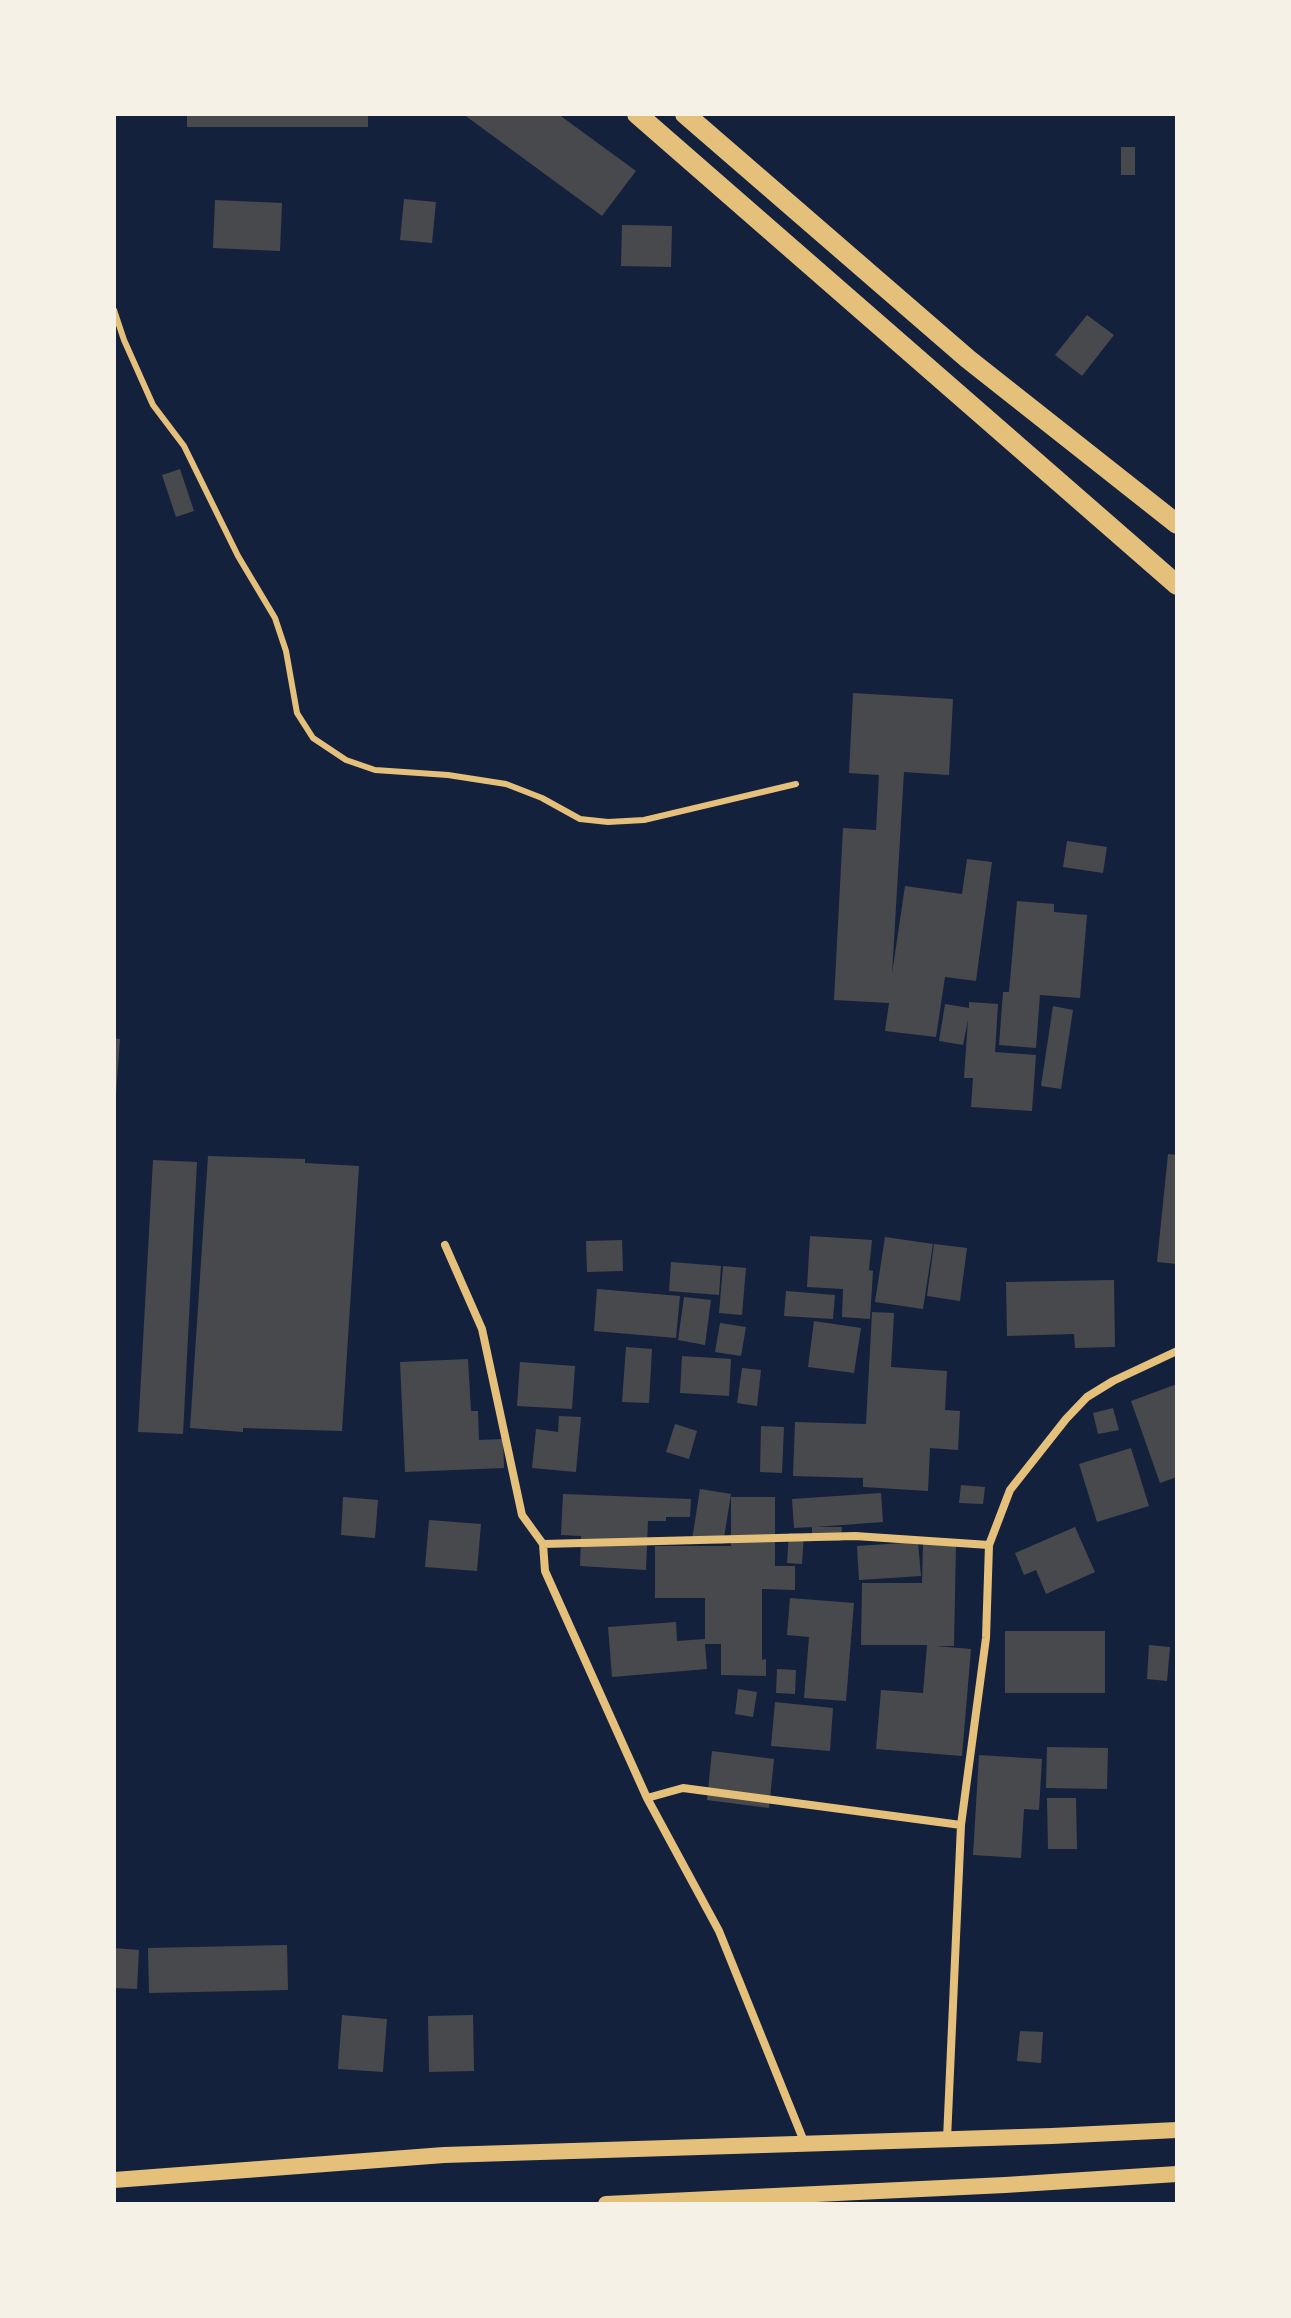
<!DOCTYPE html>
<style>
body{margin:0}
#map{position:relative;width:1291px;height:2318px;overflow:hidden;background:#14213d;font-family:Poppins,sans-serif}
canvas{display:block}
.frame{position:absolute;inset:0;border:116px solid #f6f1e7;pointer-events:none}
</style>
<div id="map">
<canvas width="1291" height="2318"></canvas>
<div class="frame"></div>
</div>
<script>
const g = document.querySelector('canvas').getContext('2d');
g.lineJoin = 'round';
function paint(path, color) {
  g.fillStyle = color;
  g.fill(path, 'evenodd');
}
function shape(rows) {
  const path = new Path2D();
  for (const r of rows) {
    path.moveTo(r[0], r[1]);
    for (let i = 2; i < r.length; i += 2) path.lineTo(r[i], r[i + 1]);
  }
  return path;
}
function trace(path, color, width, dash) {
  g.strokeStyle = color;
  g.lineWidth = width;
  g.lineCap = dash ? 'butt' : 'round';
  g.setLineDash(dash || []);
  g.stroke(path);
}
paint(shape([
 [187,114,368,114,368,127,187,127],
 [463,114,558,114,636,171,602,216],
 [1121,147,1135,147,1135,175,1121,175],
 [404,199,436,202,432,243,400,240],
 [215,200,282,203,280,251,213,248],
 [622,225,672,226,671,267,621,266],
 [1087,315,1114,335,1082,376,1055,355],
 [180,469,194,511,176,517,162,475],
 [853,693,953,699,949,775,904,772,892,974,905,886,962,894,967,859,992,862,976,981,945,977,936,1037,885,1031,889,1003,834,1000,843,828,876,830,879,775,849,773],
 [1067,841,1107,847,1103,873,1063,867],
 [1017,901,1054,904,1054,912,1087,915,1080,998,1040,995,1036,1048,999,1045,1003,992,1009,992],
 [969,1002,998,1004,995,1052,1036,1055,1032,1111,971,1107,973,1078,964,1078,968,1020,963,1045,939,1041,945,1004,969,1008],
 [1053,1006,1073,1010,1061,1089,1041,1086],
 [114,1038,120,1039,116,1094,114,1094],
 [1168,1154,1177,1155,1177,1264,1157,1262],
 [208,1156,305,1159,305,1163,359,1166,342,1431,243,1428,243,1432,190,1428],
 [153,1160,197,1162,183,1434,138,1432],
 [810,1236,872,1240,869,1270,873,1271,870,1319,842,1317,843,1289,807,1287],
 [885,1237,933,1244,923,1309,875,1302],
 [622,1240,623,1271,587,1272,586,1241],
 [934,1244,967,1248,960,1301,927,1296],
 [671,1262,721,1266,719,1295,669,1291],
 [723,1266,746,1268,742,1315,719,1313],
 [1114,1280,1115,1347,1075,1348,1074,1334,1007,1336,1006,1282],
 [597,1289,680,1296,676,1338,594,1331],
 [786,1291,835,1295,833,1319,784,1316],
 [684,1297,711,1300,705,1345,678,1340],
 [872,1312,894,1313,891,1367,947,1371,945,1410,960,1411,958,1450,930,1448,928,1491,863,1487,863,1478,793,1476,795,1422,866,1424],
 [814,1321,861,1328,854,1373,808,1367],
 [720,1323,746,1327,741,1356,715,1352],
 [626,1347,652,1349,649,1403,622,1402],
 [682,1356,731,1359,729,1396,680,1393],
 [468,1359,471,1411,478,1411,479,1440,503,1439,504,1468,405,1472,400,1362],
 [520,1362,575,1366,572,1409,517,1406],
 [742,1368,761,1370,757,1406,737,1403],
 [1177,1384,1177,1477,1160,1483,1131,1401],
 [1113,1408,1119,1430,1098,1434,1093,1413],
 [559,1416,581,1417,576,1472,532,1468,536,1429,558,1432],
 [675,1424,697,1431,689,1459,666,1452],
 [761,1426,784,1427,782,1473,760,1472],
 [1131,1448,1149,1506,1097,1522,1079,1464],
 [961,1485,985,1487,983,1504,959,1503],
 [700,1489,731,1494,723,1544,692,1540],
 [881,1493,883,1522,816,1527,842,1527,841,1541,812,1540,812,1527,794,1528,792,1499],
 [563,1494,691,1499,690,1517,666,1517,666,1521,648,1521,646,1570,580,1566,581,1536,561,1535],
 [343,1497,378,1500,375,1538,341,1535],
 [731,1497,775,1497,775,1566,795,1566,795,1590,762,1589,762,1660,766,1659,766,1676,721,1675,721,1644,705,1644,707,1669,612,1677,608,1627,676,1622,677,1641,705,1639,705,1598,655,1598,655,1546,731,1546],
 [429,1520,481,1524,477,1571,425,1567],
 [1075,1527,1095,1572,1046,1594,1036,1570,1024,1575,1015,1553],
 [789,1533,804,1534,802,1564,787,1563],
 [918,1542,921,1576,859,1580,857,1546],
 [923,1544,956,1544,954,1646,935,1646,971,1649,962,1756,876,1749,881,1690,923,1693,927,1645,861,1645,862,1583,922,1583],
 [790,1598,854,1603,846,1701,804,1698,809,1637,787,1635],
 [1005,1631,1105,1631,1105,1693,1005,1693],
 [1149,1645,1170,1647,1167,1681,1147,1679],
 [777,1669,796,1670,795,1694,776,1693],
 [738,1689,757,1692,753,1717,735,1714],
 [775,1702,833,1708,830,1751,771,1746],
 [1047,1747,1108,1748,1107,1789,1046,1788],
 [712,1751,774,1759,769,1808,707,1800],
 [979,1755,1042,1759,1039,1810,1024,1809,1021,1858,973,1855],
 [1047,1798,1076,1798,1077,1849,1048,1849],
 [287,1945,288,1990,149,1993,148,1948],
 [114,1948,139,1950,137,1989,114,1988],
 [342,2015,387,2019,383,2072,338,2069],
 [473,2015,474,2071,429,2072,428,2016],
 [1020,2031,1043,2032,1041,2063,1017,2061]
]), '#48494c');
trace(shape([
 [114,310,124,340,153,405,184,446,238,556,275,618,286,651,297,713,313,738,346,760,375,770,448,775,506,784,542,798,580,819,608,822,644,820,796,784]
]), '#e5c07b', 6);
trace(shape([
 [445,1245,482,1329,522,1515,543,1544,545,1571,647,1798,719,1931,805,2144],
 [543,1544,855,1536,989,1545],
 [647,1798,683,1788,961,1825],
 [947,2139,961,1825,986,1638,989,1545,1010,1490,1066,1419,1087,1397,1113,1381,1177,1351]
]), '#e5c07b', 8);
trace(shape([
 [114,2180,444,2155,1052,2136,1177,2130],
 [606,2204,1005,2185,1177,2174]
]), '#e5c07b', 16);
trace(shape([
 [637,114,1177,585],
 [685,114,968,359,1177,524]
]), '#e5c07b', 20);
</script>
